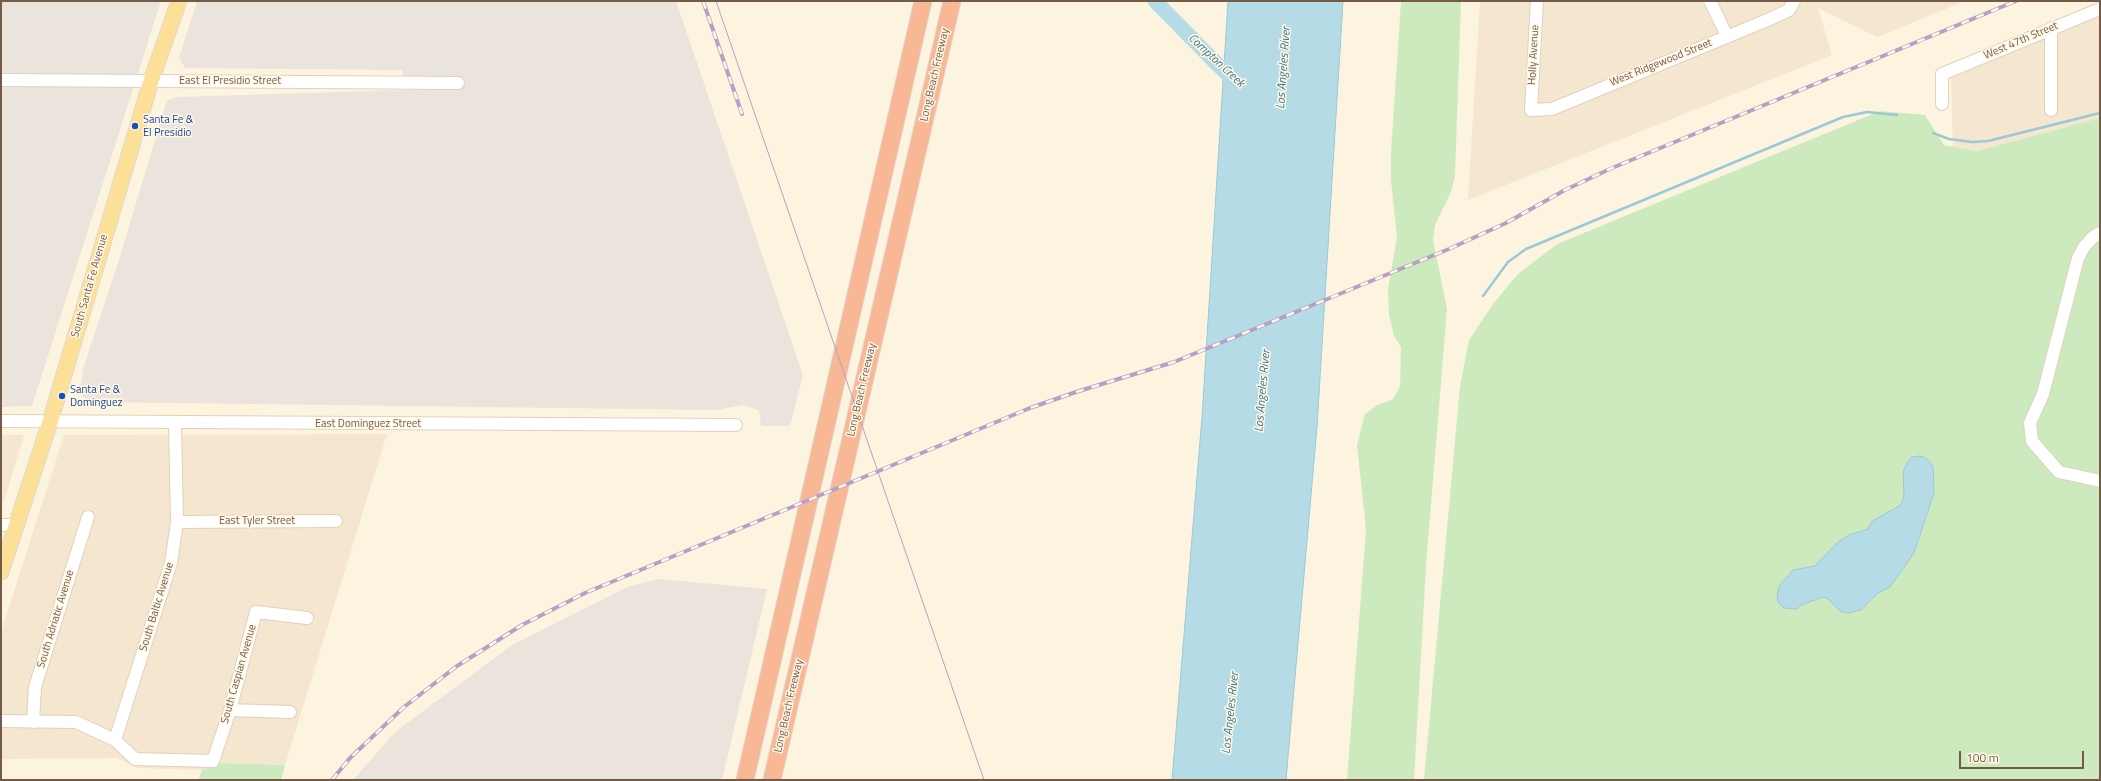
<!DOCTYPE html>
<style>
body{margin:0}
#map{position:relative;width:2101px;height:781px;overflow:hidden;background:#fdf4e0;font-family:"Titillium Web",sans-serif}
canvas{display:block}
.frame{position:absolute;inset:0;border:2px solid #745b47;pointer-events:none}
.scale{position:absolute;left:1959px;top:751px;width:125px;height:18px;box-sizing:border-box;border:2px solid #745b47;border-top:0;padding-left:5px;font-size:12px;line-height:14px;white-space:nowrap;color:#745b47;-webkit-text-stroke:3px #fff8e7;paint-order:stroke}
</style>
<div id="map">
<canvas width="2101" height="781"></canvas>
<div class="frame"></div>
<div class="scale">100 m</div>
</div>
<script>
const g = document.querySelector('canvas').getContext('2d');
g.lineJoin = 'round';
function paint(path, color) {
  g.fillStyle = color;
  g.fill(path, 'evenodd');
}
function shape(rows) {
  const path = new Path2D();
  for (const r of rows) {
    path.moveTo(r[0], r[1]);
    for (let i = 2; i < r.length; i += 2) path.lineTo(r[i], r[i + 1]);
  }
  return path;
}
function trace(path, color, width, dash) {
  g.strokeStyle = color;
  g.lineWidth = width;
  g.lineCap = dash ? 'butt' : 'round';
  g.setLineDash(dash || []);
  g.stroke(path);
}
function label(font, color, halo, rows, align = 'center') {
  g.font = font + ' "Titillium Web",sans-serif';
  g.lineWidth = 3;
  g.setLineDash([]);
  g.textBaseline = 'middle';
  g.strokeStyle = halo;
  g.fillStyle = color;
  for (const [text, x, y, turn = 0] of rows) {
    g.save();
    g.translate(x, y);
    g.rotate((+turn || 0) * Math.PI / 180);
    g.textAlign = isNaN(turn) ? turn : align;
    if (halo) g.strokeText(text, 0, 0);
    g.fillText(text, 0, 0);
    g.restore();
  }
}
paint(shape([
 [1480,1,1965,1,1877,37,1818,8,1832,55,1468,200],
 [2100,15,2100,118,1977,151,1953,147,1951,78],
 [387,434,285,765,224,763,202,770,137,768,117,758,1,759,1,632,64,435],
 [1,435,24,435,1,511]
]), '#f4e6cf');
paint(shape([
 [1,1,161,1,32,406,1,407],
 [197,1,676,1,803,375,790,426,761,426,759,411,744,405,716,410,94,402,83,397,80,390,83,369,118,263,167,100,178,97,405,90,402,70,185,68,179,58],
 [660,579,767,589,722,780,353,780,395,732,512,645,629,586]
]), '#ebe4dc');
paint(shape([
 [1401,1,1461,1,1455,176,1451,192,1435,225,1433,240,1447,309,1426,566,1414,780,1347,780,1366,529,1357,445,1365,414,1377,405,1392,400,1400,387,1401,347,1394,336,1389,315,1388,290,1397,237,1391,180,1391,152],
 [1880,111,1925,115,1944,145,1977,151,2100,118,2100,780,1424,780,1460,386,1469,340,1493,304,1518,274,1557,244],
 [224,763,285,765,281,780,198,780,202,770]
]), '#cdeabf');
const water = shape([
 [1228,1,1343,1,1317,427,1286,780,1172,780,1202,417,1228,1],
 [1920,456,1926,458,1933,466,1934,493,1914,553,1890,587,1878,593,1861,610,1848,613,1841,612,1828,599,1823,597,1801,605,1797,609,1784,608,1778,602,1777,596,1779,586,1793,570,1815,566,1838,542,1849,535,1868,529,1872,521,1901,505,1904,496,1903,472,1907,463,1912,457,1920,456]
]);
paint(water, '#b5dbe6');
trace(water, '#9bc9d8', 1);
trace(shape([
 [1933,133,1949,139,1972,142,1988,141,2100,113],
 [1483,296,1508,262,1526,249,1843,117,1867,112,1897,115]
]), '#9bc9d8', 2.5);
trace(shape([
 [1155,1,1224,71,1240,84]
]), '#b5dbe6', 15);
const minor = shape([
 [1537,1,1531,110,1552,109,1770,19,1789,10,1794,1],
 [1710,1,1727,36],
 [1,80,458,83],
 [1942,104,1942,74,2100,9],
 [2051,110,2051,28],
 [2100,233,2093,237,2084,247,2078,258,2043,394,2030,423,2032,441,2059,472,2100,481],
 [1,421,736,425],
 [177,522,336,521],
 [1,525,15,525],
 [230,710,290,712],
 [1,721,76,722,115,740,135,759,213,761,230,710,256,612,307,618],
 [33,722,35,687,88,517],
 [115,740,171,563,177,522,175,423]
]);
const major = shape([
 [1,572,50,422,151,81,179,1]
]);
const highway = shape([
 [745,780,923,1],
 [772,780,952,1]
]);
trace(minor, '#e1d1bc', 14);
trace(major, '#ded8d3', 17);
trace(highway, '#ded8d3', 19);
trace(minor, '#fff', 12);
trace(major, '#fde097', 15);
trace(highway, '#f9b895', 17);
trace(shape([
 [716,1,984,780]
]), '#b7a0c5', 1);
const rail = shape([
 [703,1,742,114],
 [332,780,350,758,404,707,457,666,522,625,585,593,1030,408,1076,392,1174,362,1449,249,1506,223,1565,190,1612,168,2016,1]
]);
trace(rail, '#b7a0c5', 4);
trace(rail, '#fff8e7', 2.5, [8]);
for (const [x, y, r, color] of [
 [135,126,4,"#1a4fb4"],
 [62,396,4,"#1a4fb4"]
]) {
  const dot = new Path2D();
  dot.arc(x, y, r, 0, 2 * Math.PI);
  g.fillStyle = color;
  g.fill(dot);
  trace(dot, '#fff8e7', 1.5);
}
label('11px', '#745b47', '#fff8e7', [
 ["West 47th Street",2021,41,-23],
 ["Holly Avenue",1534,55,-87],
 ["West Ridgewood Street",1661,63,-22],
 ["Long Beach Freeway",935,75,-77],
 ["East El Presidio Street",230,81],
 ["South Santa Fe Avenue",90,286,-74],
 ["Long Beach Freeway",862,390,-77],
 ["East Dominguez Street",368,424],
 ["East Tyler Street",257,521],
 ["South Baltic Avenue",157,607,-73],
 ["South Adriatic Avenue",56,619,-73],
 ["South Caspian Avenue",239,674,-74],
 ["Long Beach Freeway",789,706,-77]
]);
label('11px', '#164399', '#fff8e7', [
 ["Santa Fe &",143,120],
 ["El Presidio",143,133],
 ["Santa Fe &",70,390],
 ["Dominguez",70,403]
], 'left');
label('italic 12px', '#417688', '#fff8e7', [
 ["Compton Creek",1216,61,43],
 ["Los Angeles River",1284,68,-86],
 ["Los Angeles River",1263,391,-85],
 ["Los Angeles River",1231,713,-84]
]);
</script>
